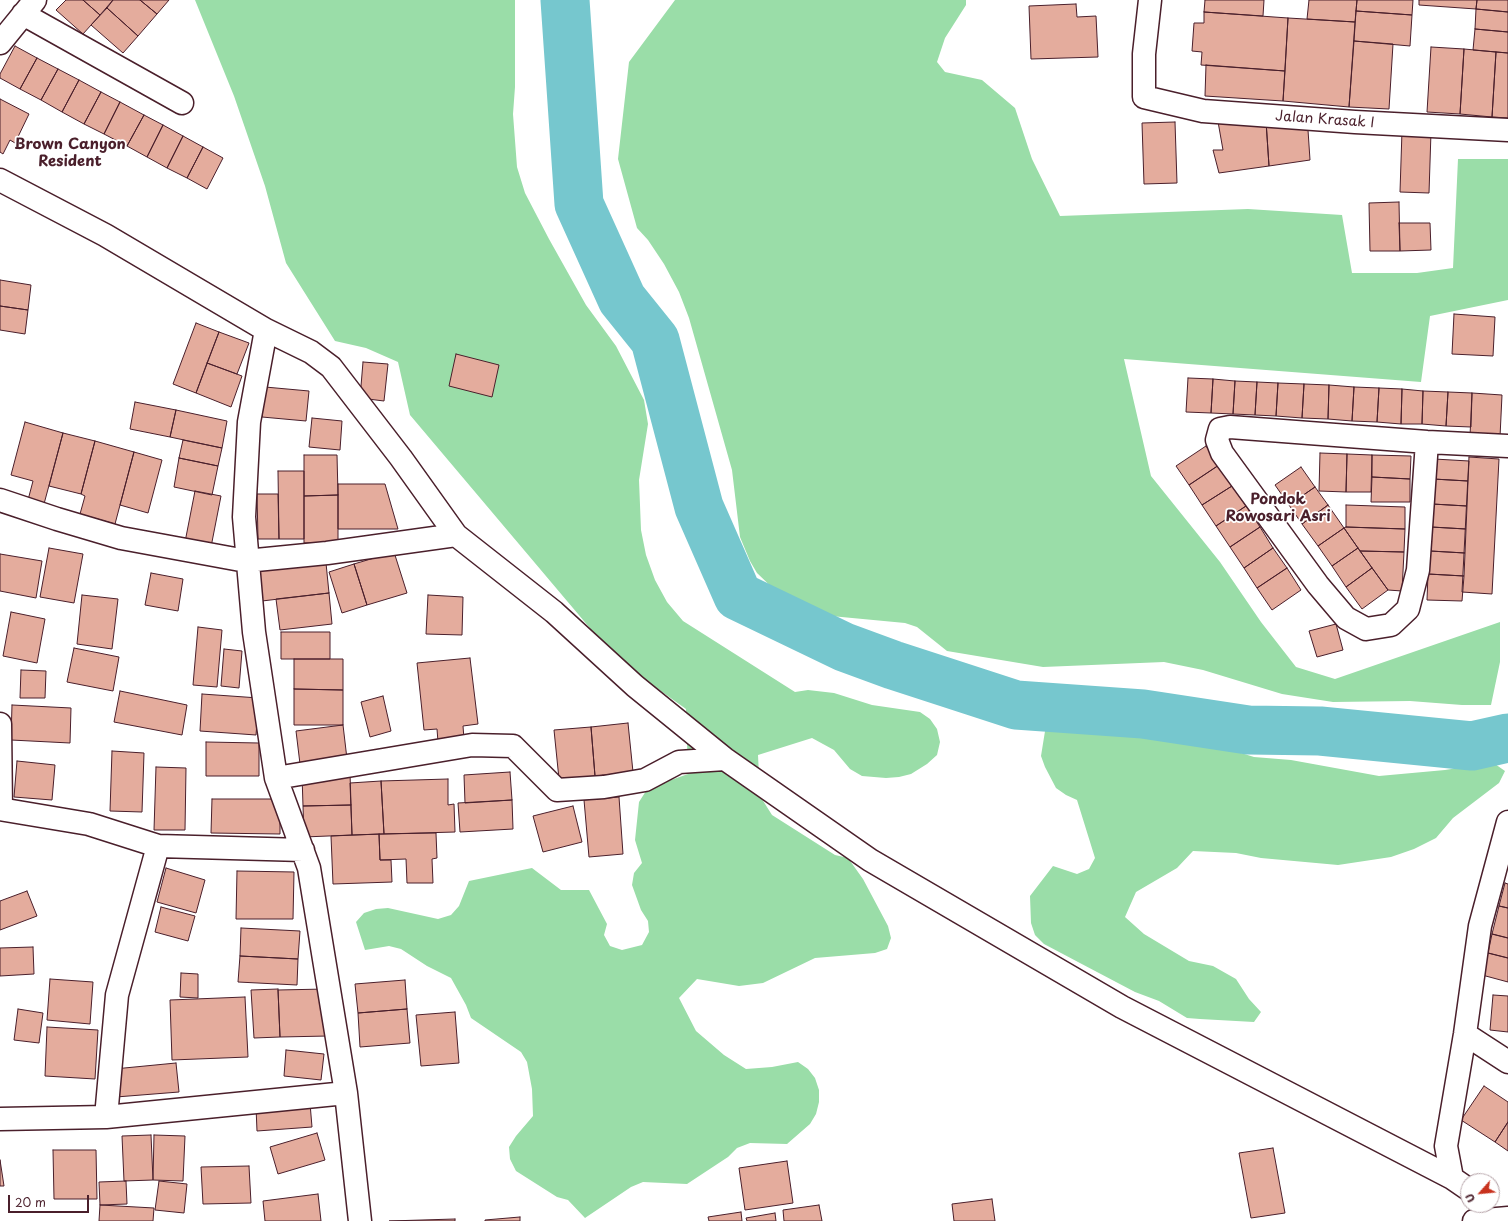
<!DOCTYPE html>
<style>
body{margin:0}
#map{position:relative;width:1508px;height:1221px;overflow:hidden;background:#fff;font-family:"Playpen Sans",sans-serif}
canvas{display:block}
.north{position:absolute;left:1460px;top:1173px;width:40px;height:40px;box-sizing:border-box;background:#fff;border:1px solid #b7a5aa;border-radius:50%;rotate:243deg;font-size:11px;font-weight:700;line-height:16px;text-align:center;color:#4a1f2b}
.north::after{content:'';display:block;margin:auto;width:14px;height:18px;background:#c8321e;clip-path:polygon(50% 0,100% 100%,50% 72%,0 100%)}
.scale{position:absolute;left:8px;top:1195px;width:81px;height:18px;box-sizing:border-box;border:2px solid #4a1f2b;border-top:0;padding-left:5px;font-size:12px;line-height:14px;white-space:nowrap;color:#4a1f2b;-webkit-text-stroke:3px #fff;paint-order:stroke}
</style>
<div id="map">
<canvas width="1508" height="1221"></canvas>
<div class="north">U</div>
<div class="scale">20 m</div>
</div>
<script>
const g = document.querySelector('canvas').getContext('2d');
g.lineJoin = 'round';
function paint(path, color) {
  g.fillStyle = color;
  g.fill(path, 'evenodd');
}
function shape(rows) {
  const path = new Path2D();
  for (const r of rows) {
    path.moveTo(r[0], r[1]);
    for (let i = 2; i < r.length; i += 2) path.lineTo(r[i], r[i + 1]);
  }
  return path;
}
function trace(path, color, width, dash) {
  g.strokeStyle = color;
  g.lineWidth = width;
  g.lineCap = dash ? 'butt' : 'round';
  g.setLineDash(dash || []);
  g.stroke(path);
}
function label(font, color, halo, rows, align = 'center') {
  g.font = font + ' "Playpen Sans",sans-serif';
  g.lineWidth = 3.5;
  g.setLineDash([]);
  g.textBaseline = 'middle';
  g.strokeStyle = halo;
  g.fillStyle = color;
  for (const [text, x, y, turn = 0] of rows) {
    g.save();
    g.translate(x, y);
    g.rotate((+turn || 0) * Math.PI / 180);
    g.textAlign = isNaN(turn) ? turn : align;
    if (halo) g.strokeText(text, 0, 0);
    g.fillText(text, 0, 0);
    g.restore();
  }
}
paint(shape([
 [195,0,515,0,515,87,513,114,517,167,525,193,549,239,586,305,616,346,644,400,648,424,639,480,641,530,646,555,655,580,667,602,683,621,795,692,808,690,834,693,872,705,920,712,930,719,937,729,940,742,937,755,927,764,911,774,899,777,886,778,862,776,850,769,834,750,812,738,758,755,760,796,772,815,835,855,848,858,863,879,888,926,891,938,887,949,875,953,815,958,763,983,739,986,697,979,679,998,696,1031,724,1055,746,1069,772,1067,798,1062,808,1069,815,1078,819,1090,819,1102,816,1114,810,1124,787,1144,750,1143,737,1148,728,1157,687,1184,643,1182,631,1187,585,1218,568,1200,557,1197,516,1171,510,1159,509,1147,516,1136,533,1116,532,1089,527,1062,521,1052,471,1018,466,1005,451,978,427,966,401,949,389,946,365,950,356,922,364,913,376,909,388,908,438,919,451,915,459,906,469,881,532,868,561,890,589,890,607,924,604,935,610,946,622,950,642,945,649,932,648,921,641,910,632,885,634,873,642,863,635,840,639,802,646,791,657,785,688,774,686,709,616,659,410,415,398,362,366,348,335,341,286,263,265,186,234,96],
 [675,0,966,0,966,5,945,38,937,62,945,72,982,80,1015,108,1032,159,1060,216,1248,209,1342,215,1352,273,1417,273,1453,268,1458,159,1508,159,1508,300,1430,316,1421,382,1124,359,1151,476,1220,562,1261,622,1296,667,1335,679,1500,622,1500,662,1491,705,1462,705,1410,701,1333,702,1282,694,1203,670,1164,662,1043,667,947,651,917,627,905,623,831,616,784,599,757,573,750,561,740,537,732,470,689,318,679,292,664,264,648,240,637,228,618,159,629,62],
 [1046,725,1153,730,1166,733,1189,744,1228,749,1254,757,1291,760,1379,776,1445,770,1483,764,1495,764,1505,771,1499,783,1453,818,1436,838,1414,849,1391,857,1338,865,1261,858,1236,853,1193,851,1177,868,1136,892,1125,917,1144,934,1189,961,1213,966,1236,979,1249,999,1261,1012,1254,1022,1200,1019,1187,1018,1159,1001,1135,992,1078,962,1044,944,1035,935,1031,923,1030,896,1053,866,1077,874,1089,869,1095,858,1077,800,1066,795,1056,788,1045,767,1041,756]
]), '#9adda8');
trace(shape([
 [565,0,579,204,622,299,655,340,699,507,738,596,844,647,893,665,1016,705,1143,714,1248,730,1320,731,1472,746,1508,738]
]), '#76c7ce', 49);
const building = shape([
 [66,0,83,0,100,15,83,34,56,10,66,0],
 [83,0,113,0,100,15,83,0],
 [113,0,140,0,157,14,138,36,107,8,113,0],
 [140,0,169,0,157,14,140,0],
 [1205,0,1264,0,1263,16,1204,12,1205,0],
 [1309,0,1357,0,1355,22,1307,19,1309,0],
 [1357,0,1413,0,1412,15,1356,11,1357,0],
 [1419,0,1477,0,1476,9,1419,5,1419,0],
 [1477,0,1508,0,1508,12,1476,9,1477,0],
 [1076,4,1077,17,1096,16,1098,57,1031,59,1029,6,1076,4],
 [107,8,138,36,123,53,91,25,107,8],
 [1476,9,1508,12,1508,32,1475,29,1476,9],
 [1356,11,1412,15,1410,46,1354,41,1356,11],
 [1204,12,1288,18,1285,71,1201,65,1202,52,1192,51,1194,23,1204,23,1204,12],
 [1288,18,1355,22,1349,107,1283,101,1288,18],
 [1475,29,1508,32,1508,53,1473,50,1475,29],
 [1354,41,1393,44,1389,109,1349,107,1354,41],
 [15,46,37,58,20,89,0,78,0,74,15,46],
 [1431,47,1464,49,1460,114,1427,112,1431,47],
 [1464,49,1496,52,1492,117,1460,114,1464,49],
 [1496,52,1508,53,1508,118,1492,117,1496,52],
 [37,58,58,69,41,100,20,89,37,58],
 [1206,65,1285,71,1283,101,1205,96,1206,65],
 [58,69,79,80,62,112,41,100,58,69],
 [79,80,101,92,84,124,62,112,79,80],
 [101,92,120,102,104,134,84,124,101,92],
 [0,99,29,114,15,143,10,140,3,154,0,152,0,99],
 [120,102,144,115,127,146,104,134,120,102],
 [144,115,163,125,147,157,127,146,144,115],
 [1217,116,1266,121,1269,166,1219,173,1213,150,1223,150,1217,116],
 [1266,121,1308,130,1310,160,1269,166,1266,121],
 [1175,122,1177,183,1144,184,1142,123,1175,122],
 [163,125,183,136,167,168,147,157,163,125],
 [1402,131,1431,132,1429,193,1400,192,1402,131],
 [183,136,203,147,187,178,167,168,183,136],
 [203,147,223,158,207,189,187,178,203,147],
 [1399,202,1400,251,1370,251,1369,203,1399,202],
 [1399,223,1430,223,1431,250,1400,251,1399,223],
 [0,280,31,285,28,310,0,306,0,280],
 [0,306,28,310,25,334,0,330,0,306],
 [1454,314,1495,317,1493,356,1452,354,1454,314],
 [196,323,219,332,196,393,173,384,196,323],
 [219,332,249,343,237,374,207,363,219,332],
 [456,354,499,365,492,397,449,386,456,354],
 [363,362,388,364,384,401,360,398,363,362],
 [207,363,242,376,231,407,196,393,207,363],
 [1188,378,1213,379,1211,413,1186,412,1188,378],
 [1213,379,1235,381,1233,414,1211,413,1213,379],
 [1235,381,1257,382,1255,415,1233,414,1235,381],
 [1257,382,1278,383,1276,416,1255,415,1257,382],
 [1278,383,1304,384,1302,418,1276,416,1278,383],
 [1304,384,1329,385,1328,419,1302,418,1304,384],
 [1329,385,1354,387,1352,421,1328,419,1329,385],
 [265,387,309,391,306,421,262,417,265,387],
 [1354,387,1379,388,1377,422,1352,421,1354,387],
 [1379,388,1402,389,1401,424,1377,422,1379,388],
 [1402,389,1423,391,1422,424,1401,424,1402,389],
 [1423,391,1448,392,1446,426,1422,424,1423,391],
 [1448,392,1472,393,1471,427,1446,426,1448,392],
 [1472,393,1502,395,1500,437,1470,436,1472,393],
 [135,402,176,410,170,437,130,429,135,402],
 [176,410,227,421,222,448,170,437,176,410],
 [312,418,342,421,340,450,309,447,312,418],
 [25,422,63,433,44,504,28,500,33,481,11,475,25,422],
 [63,433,95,441,81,494,49,486,63,433],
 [183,440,222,448,218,466,179,458,183,440],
 [95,441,134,452,115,524,80,514,85,496,81,494,95,441],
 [1206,446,1219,465,1189,485,1176,466,1206,446],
 [134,452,162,460,148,513,120,505,134,452],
 [1320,453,1347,454,1346,492,1319,491,1320,453],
 [1347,454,1372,455,1371,492,1346,492,1347,454],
 [304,455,337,455,338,495,304,496,304,455],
 [1372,455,1411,456,1410,479,1372,477,1372,455],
 [1469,457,1499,459,1492,594,1462,592,1469,457],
 [179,458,218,466,212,495,174,487,179,458],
 [1434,459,1469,461,1468,481,1433,479,1434,459],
 [1219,465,1232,486,1202,505,1189,485,1219,465],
 [1301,467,1315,487,1289,505,1275,485,1301,467],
 [278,471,304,471,304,539,279,539,278,471],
 [1372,477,1410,479,1410,502,1371,502,1372,477],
 [1433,479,1468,481,1467,506,1432,504,1433,479],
 [338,484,385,484,398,529,338,529,338,484],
 [1232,486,1246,506,1216,526,1202,505,1232,486],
 [1315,487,1328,505,1302,524,1289,505,1315,487],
 [195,491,221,496,211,547,185,542,195,491],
 [257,494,278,494,279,539,258,539,257,494],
 [338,495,338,542,304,543,304,496,338,495],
 [1432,504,1467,506,1466,529,1431,527,1432,504],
 [1328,505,1344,528,1318,546,1302,524,1328,505],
 [1346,505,1405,507,1405,529,1346,527,1346,505],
 [1246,506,1260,527,1230,547,1216,526,1246,506],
 [1260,527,1273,548,1244,568,1230,547,1260,527],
 [1346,527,1405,529,1404,552,1360,551,1344,528,1346,527],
 [1431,527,1466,529,1465,553,1430,551,1431,527],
 [1344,528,1358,548,1332,566,1318,546,1344,528],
 [49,548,83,554,74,603,40,597,49,548],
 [1273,548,1287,568,1257,588,1244,568,1273,548],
 [1358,548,1372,568,1346,587,1332,566,1358,548],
 [1360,551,1404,552,1402,591,1388,590,1360,551],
 [1430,551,1465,553,1464,576,1428,574,1430,551],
 [394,552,407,593,367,605,354,564,394,552],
 [0,554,42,561,36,598,0,591,0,554],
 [326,563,329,593,262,601,259,570,326,563],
 [354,564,367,605,342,613,329,572,354,564],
 [1287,568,1301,590,1272,610,1257,588,1287,568],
 [1372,568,1388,590,1362,609,1346,587,1372,568],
 [151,573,183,579,178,611,145,605,151,573],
 [1428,574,1464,576,1462,601,1427,600,1428,574],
 [329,593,332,624,280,630,276,599,329,593],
 [82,595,118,599,112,649,77,644,82,595],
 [428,595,463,597,462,635,426,634,428,595],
 [11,612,45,619,37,663,3,656,11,612],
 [1336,624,1343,650,1317,657,1309,631,1336,624],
 [198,627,222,630,217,687,193,685,198,627],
 [281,632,330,632,330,659,281,659,281,632],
 [74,648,119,657,113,691,67,682,74,648],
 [224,649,242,651,239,688,221,686,224,649],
 [470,658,478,724,463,726,464,739,438,742,437,729,424,730,417,663,470,658],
 [294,659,343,659,343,690,294,689,294,659],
 [21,670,46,671,45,698,20,698,21,670],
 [294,689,343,690,343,725,294,725,294,689],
 [120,691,187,705,182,735,114,722,120,691],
 [202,694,259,698,256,735,200,731,202,694],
 [383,696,391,731,370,737,361,702,383,696],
 [12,705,71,708,70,743,11,740,12,705],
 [628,723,633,772,595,776,591,727,628,723],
 [343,725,347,759,300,764,296,731,343,725],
 [591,727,595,776,559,779,554,730,591,727],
 [206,742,259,743,259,776,206,776,206,742],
 [112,751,144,753,142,812,110,811,112,751],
 [17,761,55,765,52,800,14,797,17,761],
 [156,767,186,768,185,830,154,830,156,767],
 [510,772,512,800,465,803,464,775,510,772],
 [350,773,351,805,303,806,302,775,350,773],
 [448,779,448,805,454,804,455,832,384,834,381,781,448,779],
 [381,781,384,834,352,835,350,783,381,781],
 [619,797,623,854,589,857,584,800,619,797],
 [212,799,280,799,280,834,211,833,212,799],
 [512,800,513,829,460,832,458,803,512,800],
 [351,805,352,835,304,837,303,806,351,805],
 [573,806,582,842,543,852,533,816,573,806],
 [436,833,437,858,432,859,433,883,407,883,406,859,380,860,379,834,436,833],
 [379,834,380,860,391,860,392,882,333,884,331,836,379,834],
 [166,868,205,880,196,913,157,902,166,868],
 [237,871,294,872,293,919,236,919,237,871],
 [1505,883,1508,884,1508,908,1499,906,1505,883],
 [27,891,37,916,0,930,0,901,27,891],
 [1499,906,1508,908,1508,938,1492,934,1499,906],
 [161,907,195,916,188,941,155,932,161,907],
 [241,928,300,931,298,959,240,956,241,928],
 [1492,934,1508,938,1508,958,1488,953,1492,934],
 [33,947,34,974,0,976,0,948,33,947],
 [1488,953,1508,958,1508,982,1482,975,1488,953],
 [240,956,298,959,297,985,238,982,240,956],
 [181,973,198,974,198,998,180,997,181,973],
 [50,979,93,982,90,1024,47,1020,50,979],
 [405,980,407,1009,358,1013,355,984,405,980],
 [278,989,280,1037,254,1038,251,990,278,989],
 [326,989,328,1036,280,1037,278,990,326,989],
 [1493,995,1508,996,1508,1032,1490,1030,1493,995],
 [245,997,248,1057,172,1060,170,1000,245,997],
 [18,1009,43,1013,39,1043,14,1040,18,1009],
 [407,1009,410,1043,360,1047,358,1013,407,1009],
 [455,1012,459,1063,421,1066,416,1015,455,1012],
 [47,1027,98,1030,95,1079,45,1076,47,1027],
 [286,1050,324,1054,321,1080,284,1076,286,1050],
 [176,1063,179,1092,116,1097,114,1069,176,1063],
 [1484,1086,1508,1102,1508,1122,1495,1142,1461,1120,1484,1086],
 [310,1103,312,1127,257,1131,256,1107,310,1103],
 [1508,1122,1508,1151,1495,1142,1508,1122],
 [317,1133,325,1160,278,1174,270,1147,317,1133],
 [151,1135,153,1180,124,1181,122,1136,151,1135],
 [154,1135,185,1136,183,1181,153,1180,154,1135],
 [1273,1148,1285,1213,1251,1218,1239,1153,1273,1148],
 [53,1150,96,1150,97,1199,54,1199,53,1150],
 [0,1160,4,1186,0,1186,0,1160],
 [787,1161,793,1203,745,1210,739,1168,787,1161],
 [249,1166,251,1203,203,1204,201,1167,249,1166],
 [126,1181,127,1204,100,1205,99,1182,126,1181],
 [159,1181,187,1184,184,1213,155,1210,159,1181],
 [318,1194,321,1221,265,1221,263,1201,318,1194],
 [992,1199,995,1221,954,1221,952,1204,992,1199],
 [100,1205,154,1208,153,1221,99,1221,100,1205],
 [819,1205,822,1221,784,1221,783,1210,819,1205],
 [741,1212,742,1221,709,1221,708,1217,741,1212],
 [775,1213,776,1221,747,1221,746,1218,775,1213],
 [520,1217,520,1221,485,1221,485,1220,520,1217],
 [455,1219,455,1221,389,1221,455,1219]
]);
paint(building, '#e4ac9d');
trace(building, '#4a1f2b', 1);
const street = shape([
 [1150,0,1144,54,1144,97,1203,111,1355,122,1508,130],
 [23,14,182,103],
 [0,43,35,0],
 [0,180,105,235,266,330,311,352,331,367,401,458,456,535,554,612,635,686,725,759,870,860,1122,1007,1452,1178],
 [266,330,249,422,244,517,254,632,276,778,472,745,513,746,557,790,604,787,645,780,679,762,725,759],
 [1427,442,1418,570,1408,609,1391,625,1366,629,1346,618,1318,585,1222,453,1217,440,1220,429,1230,427,1427,442,1508,446],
 [0,500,57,519,121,538,246,561,327,553,456,535],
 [0,724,1,809],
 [276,778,309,868,346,1093],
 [0,809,89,824,158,846,303,850],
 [1465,1034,1508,1062],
 [106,1117,346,1093,360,1221],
 [0,1119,106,1117,117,995,158,846],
 [1468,1189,1452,1178,1446,1146,1465,1034,1480,926,1508,822],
 [1474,1221,1508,1218]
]);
trace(street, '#4a1f2b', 25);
trace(street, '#fff', 22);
label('14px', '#4a1f2b', '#fff', [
 ["Jalan Krasak I",1325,120,4]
]);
label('bold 15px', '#4a1f2b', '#fff', [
 ["Brown Canyon",70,145],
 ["Resident",70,162],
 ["Pondok",1278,500],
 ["Rowosari Asri",1278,517]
]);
</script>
